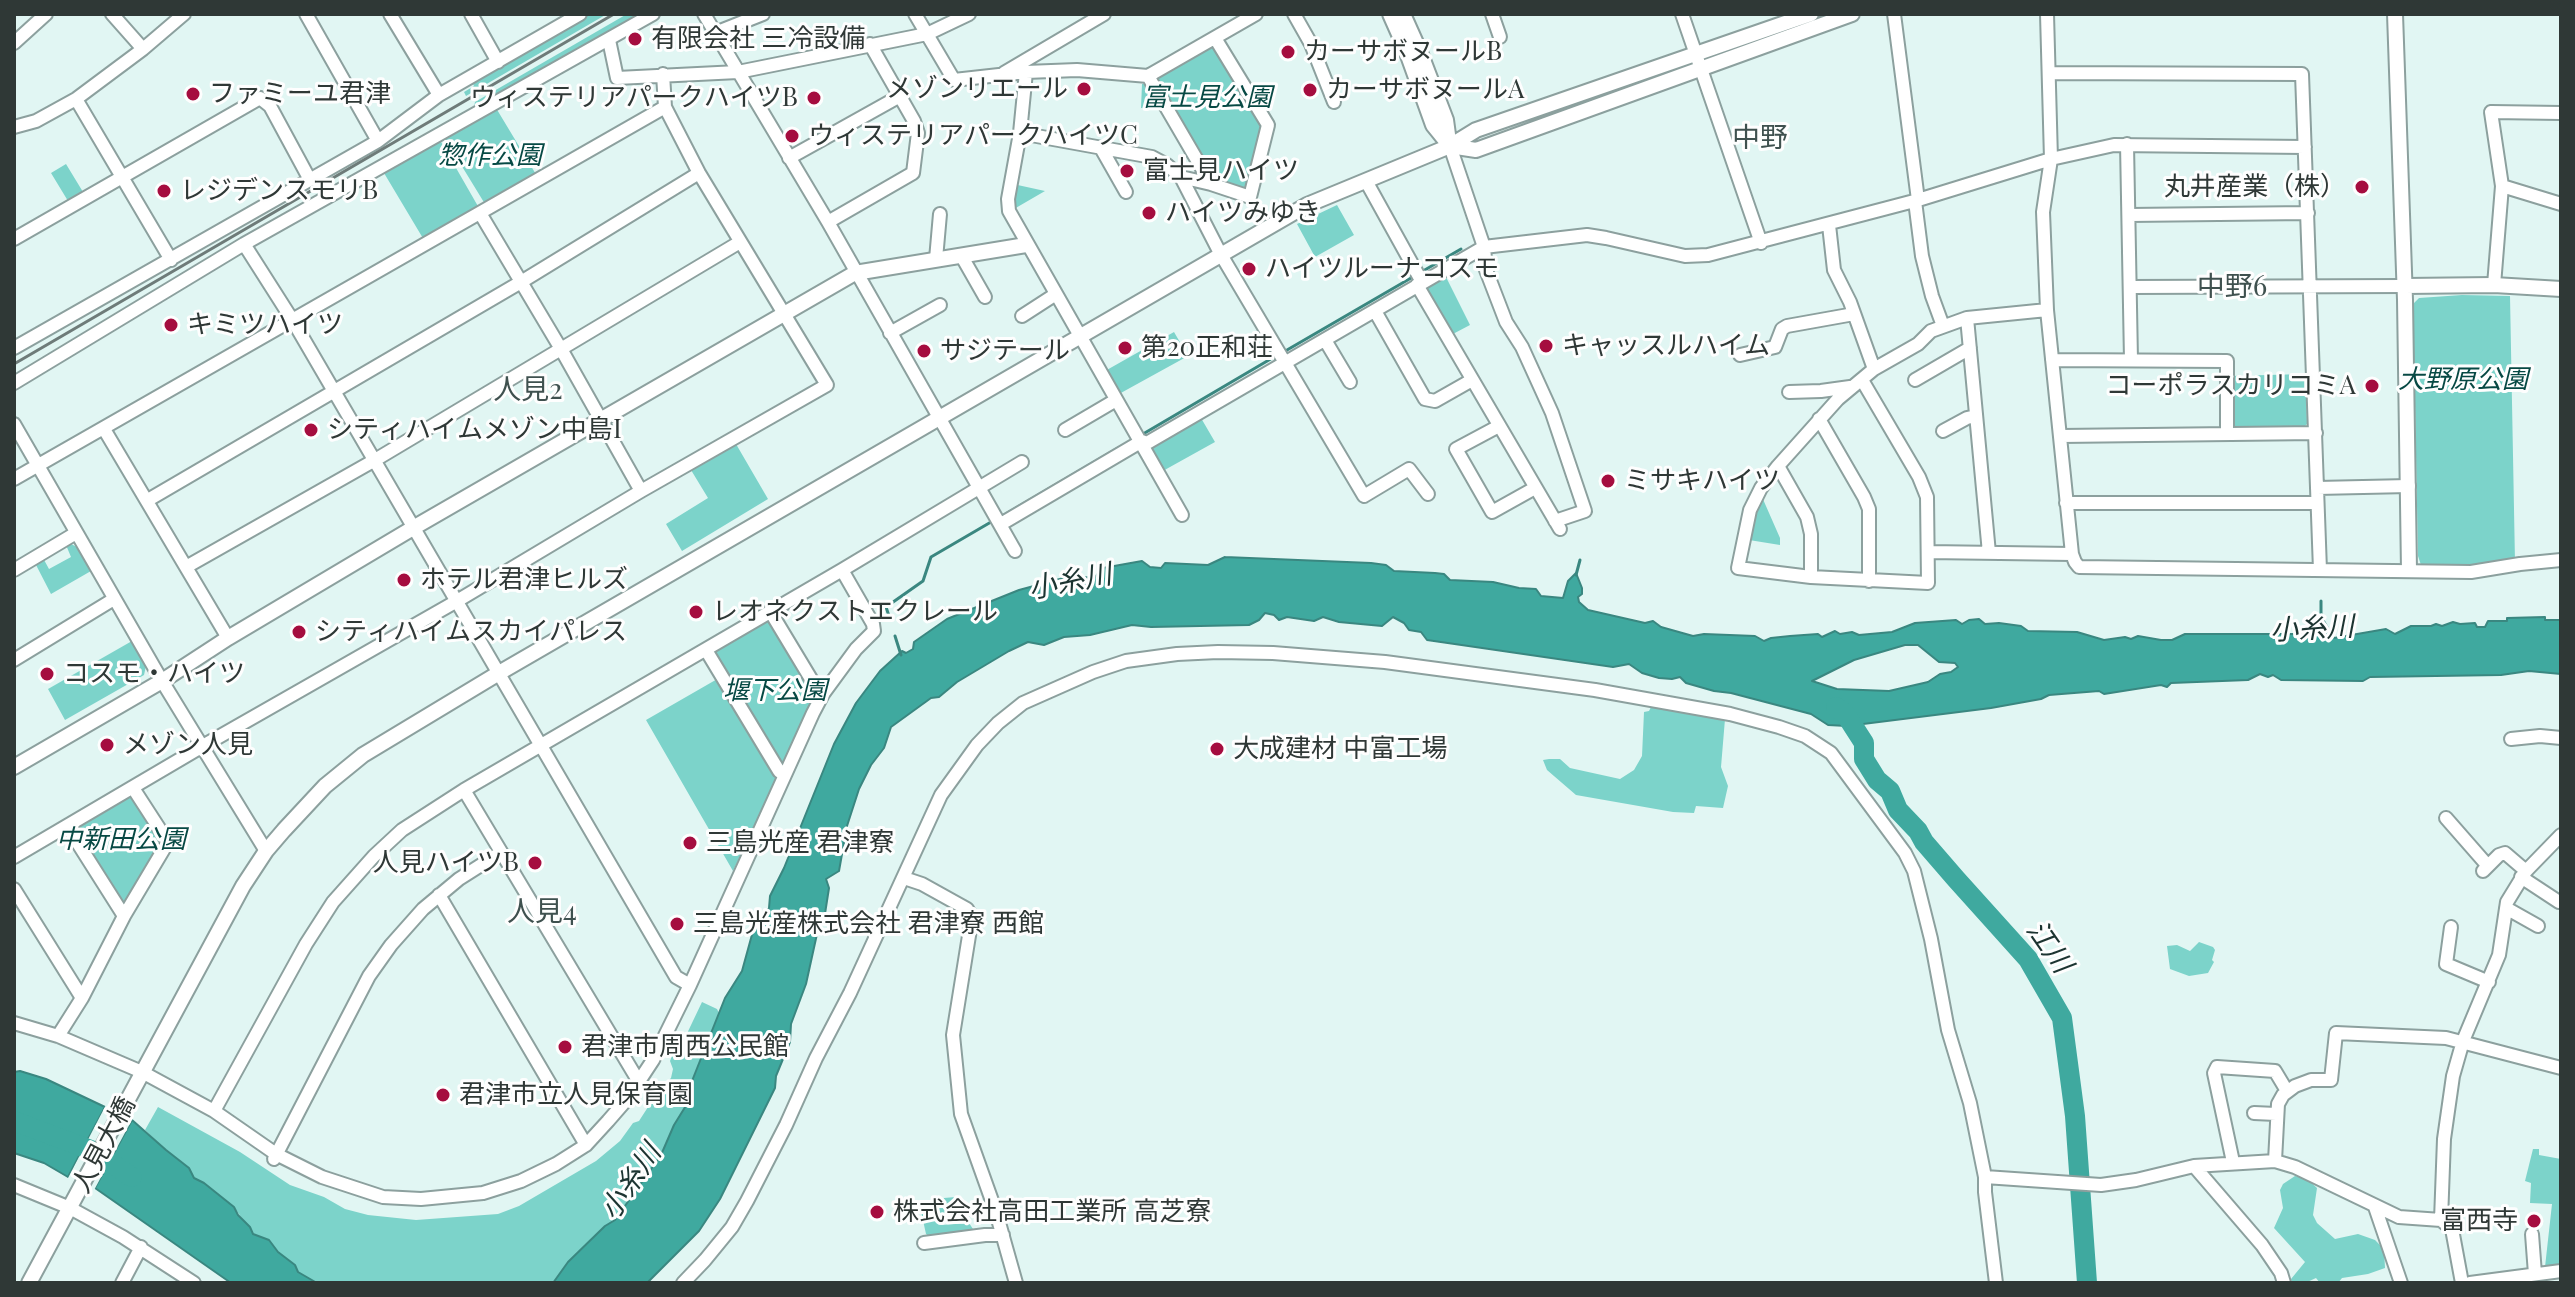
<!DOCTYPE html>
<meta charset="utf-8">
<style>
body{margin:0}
#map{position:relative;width:2575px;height:1297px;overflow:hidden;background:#e1f6f3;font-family:"Playfair Display",serif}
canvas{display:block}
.frame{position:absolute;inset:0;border:16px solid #2f3836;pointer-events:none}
</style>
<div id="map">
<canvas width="2575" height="1297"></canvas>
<div class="frame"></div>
</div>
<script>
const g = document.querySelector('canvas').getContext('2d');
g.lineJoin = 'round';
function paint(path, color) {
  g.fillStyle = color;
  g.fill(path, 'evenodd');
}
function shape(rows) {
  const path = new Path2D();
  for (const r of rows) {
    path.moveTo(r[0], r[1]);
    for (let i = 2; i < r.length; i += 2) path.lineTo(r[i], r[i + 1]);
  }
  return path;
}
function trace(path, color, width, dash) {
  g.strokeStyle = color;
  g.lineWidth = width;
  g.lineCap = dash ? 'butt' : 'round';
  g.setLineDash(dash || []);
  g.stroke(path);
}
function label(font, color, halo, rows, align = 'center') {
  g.font = font + ' "Playfair Display","Noto Sans JP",serif';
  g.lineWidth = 6;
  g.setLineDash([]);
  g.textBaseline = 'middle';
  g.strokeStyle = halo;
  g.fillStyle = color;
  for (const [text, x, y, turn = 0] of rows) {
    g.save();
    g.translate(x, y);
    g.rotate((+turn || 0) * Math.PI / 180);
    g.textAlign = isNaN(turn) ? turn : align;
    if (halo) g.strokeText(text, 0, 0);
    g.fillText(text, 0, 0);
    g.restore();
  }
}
paint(shape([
 [588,14,607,14,466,96,464,92,474,86,472,82],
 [627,14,645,14,474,107,475,102],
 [1210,47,1218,48,1263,127,1246,186,1242,188,1219,180,1213,175,1156,79],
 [1142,84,1148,84,1164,110,1141,108],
 [496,108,537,176,485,204,444,137],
 [440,140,479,208,424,240,384,173],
 [66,164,83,192,68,201,51,173],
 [1013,184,1045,191,1014,209],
 [1337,205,1354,235,1315,257,1297,224],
 [1446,277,1470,325,1451,335,1427,291,1427,288],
 [2462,295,2510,296,2515,562,2471,568,2421,565,2418,556,2413,304,2419,298],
 [1174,332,1188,356,1119,394,1105,371],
 [2306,374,2307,424,2305,426,2232,428,2229,376],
 [1201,418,1215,442,1161,472,1149,448],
 [736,444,768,499,682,551,666,524,708,498,691,470],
 [1762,497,1780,538,1780,545,1749,540,1754,512],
 [69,543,77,547,91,571,51,594,35,563,43,558,49,569,71,557,66,545],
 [769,619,816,694,784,764,781,764,714,653,715,650],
 [132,641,146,666,144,675,65,720,48,689],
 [719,678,776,774,776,780,733,871,646,720],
 [1652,705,1721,716,1725,719,1721,767,1728,786,1723,808,1696,806,1694,813,1673,812,1576,795,1547,770,1543,760,1549,759,1560,759,1570,768,1620,779,1634,770,1642,756,1644,712,1649,711],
 [131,796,135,799,157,837,159,846,127,903,120,902,77,831,78,826],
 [2199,942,2213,947,2215,950,2212,960,2214,962,2208,973,2189,976,2170,969,2167,946,2177,945,2190,951],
 [702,1002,717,1009,719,1013,690,1086,687,1104,674,1125,661,1155,615,1220,605,1226,568,1262,553,1283,317,1283,298,1272,295,1265,278,1252,269,1240,253,1234,234,1207,204,1183,194,1178,145,1130,158,1107,240,1152,290,1185,324,1197,345,1209,368,1215,416,1220,498,1214,519,1206,596,1161,620,1141,633,1123,639,1121,659,1090,671,1078,673,1069,670,1061,675,1048,682,1044],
 [2533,1149,2539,1149,2539,1155,2561,1159,2561,1265,2545,1267,2552,1204,2530,1203,2531,1183,2525,1181],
 [2295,1176,2306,1178,2317,1188,2313,1215,2317,1223,2335,1239,2358,1234,2375,1240,2384,1249,2385,1268,2368,1274,2342,1278,2338,1283,2320,1283,2316,1278,2305,1283,2292,1283,2291,1279,2305,1262,2274,1228,2283,1208,2280,1190,2283,1184],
 [956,1197,960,1204,953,1214,947,1216,942,1225,969,1223,973,1229,931,1238,926,1234,919,1202,934,1205,940,1203,944,1198]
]), '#7cd3ca');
const water = shape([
 [1225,557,1371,563,1386,565,1394,571,1435,573,1444,574,1450,580,1493,582,1519,588,1536,589,1541,596,1563,598,1568,581,1576,573,1582,588,1582,594,1578,597,1579,602,1588,610,1645,623,1653,621,1661,627,1693,636,1704,634,1755,636,1764,641,1771,638,1790,636,1818,634,1822,637,1835,631,1840,634,1852,632,1859,635,1892,632,1915,623,1956,620,1962,624,1969,620,1979,619,1985,624,1999,623,2021,626,2028,631,2077,632,2104,640,2125,637,2131,639,2138,636,2161,640,2172,640,2185,634,2307,634,2316,631,2321,616,2334,638,2386,629,2395,634,2411,626,2431,626,2436,624,2442,626,2453,622,2460,624,2475,623,2477,627,2485,627,2488,621,2507,621,2507,618,2545,617,2545,620,2561,620,2561,674,2529,671,2501,675,2370,677,2363,681,2281,680,2273,675,2268,677,2260,674,2248,680,2171,683,2167,687,2161,685,2104,694,2099,691,2049,695,2041,699,1991,708,1847,726,1828,725,1811,714,1731,693,1714,691,1686,683,1680,677,1672,679,1659,678,1642,673,1629,664,1613,667,1427,640,1421,632,1409,630,1404,623,1393,617,1382,626,1339,622,1323,617,1314,621,1287,617,1279,620,1274,615,1265,613,1259,620,1249,625,1151,627,1132,625,1090,635,1064,637,1044,645,1028,642,1009,651,957,682,939,697,931,698,891,727,884,748,871,765,859,789,847,826,839,871,826,879,829,888,824,920,817,934,806,984,791,1024,790,1042,776,1076,775,1088,720,1199,699,1231,647,1283,553,1283,568,1262,605,1226,615,1220,661,1155,674,1125,687,1104,690,1086,725,998,742,971,753,931,769,908,770,896,784,868,834,744,856,703,880,671,902,651,906,653,913,649,914,642,947,619,1019,590,1071,576,1094,578,1103,568,1142,561,1150,567,1161,568,1165,563,1208,565,1225,557],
 [1905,645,1918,645,1939,662,1955,663,1958,667,1951,672,1940,674,1928,682,1889,691,1837,689,1812,681,1854,660,1905,645],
 [20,1071,46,1079,105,1107,68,1177,44,1163,14,1153,14,1072,20,1071],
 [132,1120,166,1150,189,1168,194,1178,204,1183,234,1207,238,1215,250,1227,253,1234,269,1240,278,1252,295,1265,298,1272,317,1283,231,1283,95,1188,132,1120]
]);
paint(water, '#3fa99f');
trace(water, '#3a8780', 2);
paint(shape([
 [107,1103,109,1109,72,1179,67,1180],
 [131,1116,134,1116,93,1192,91,1186]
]), '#e1f6f3');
trace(shape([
 [1423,271,1461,249],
 [1287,350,1411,278],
 [1143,434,1274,357],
 [1004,515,1118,448],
 [1576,575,1580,560],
 [2321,601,2321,617],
 [890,619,886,607,923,581,931,557,991,522],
 [895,636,901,655]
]), '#3a8780', 3);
trace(shape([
 [1836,707,1846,715,1864,743,1864,759,1877,780,1890,791,1898,810,1918,831,1924,842,1956,879,2028,959,2062,1018,2075,1116,2087,1283],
 [14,1121,91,1150,132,1177]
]), '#3fa99f', 20);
const minor = shape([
 [112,14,143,49],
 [306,14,378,141],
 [390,14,439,95],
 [471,14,498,62],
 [704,14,828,222,1015,551],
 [915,14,954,80,1026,72,1077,70,1148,76,1256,14],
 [1294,14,1311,44,1334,102],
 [1492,14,1500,37],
 [1682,14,1761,243],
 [1894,14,1918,200],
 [2047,14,2051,159,2043,212,2047,310,2072,554,2075,562,2079,567,2471,572,2520,564,2561,560],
 [715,33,763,14],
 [609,40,617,78,738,72,927,34,969,14],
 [14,43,46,14],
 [1026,72,1020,133,1008,199,1009,211,1182,515],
 [1004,73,1104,14],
 [2050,73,2302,74,2320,570],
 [1148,76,1211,184],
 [76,99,171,260],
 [14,127,36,121,76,99,143,49,184,14],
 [1020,133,1152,157,1167,165,1181,177,1211,184,1250,197,1268,125,1215,38],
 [2127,144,2131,360],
 [1450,146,1484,247,1486,270,1506,322,1522,347,1552,413,1585,511,1555,521],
 [1101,148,1126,192],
 [789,158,900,96],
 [1181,177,1220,253,1364,496,1409,469,1428,494],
 [1366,181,1422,282],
 [2502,186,2561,204],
 [1915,201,1922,256,1932,296,1943,326],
 [480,213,561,349,641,491],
 [2129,215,2308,213],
 [828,222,913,173,918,133,914,121,870,44],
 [1829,225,1834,270,1850,302,1874,369],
 [14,239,260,98,270,106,310,180],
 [244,244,293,321,676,977,690,985],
 [961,255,985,297],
 [936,259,940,214],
 [1417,285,1560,529],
 [2494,285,2502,186,2491,112,2561,113],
 [2130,287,2405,286],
 [1375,311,1425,399,1435,401,1472,380],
 [1022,316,1056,294],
 [1967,318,1989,553],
 [890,333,940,305],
 [1325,340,1350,382],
 [14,348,378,141,439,95,580,14],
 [1740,355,1775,347,1782,329,1787,326,1854,314],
 [2052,360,2227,361,2227,433],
 [1862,380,1919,477,1927,497,1928,583,1811,577,1738,568,1750,510,1761,488,1778,466,1838,399,1874,369,1918,344,1931,331,1967,318,2047,310],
 [1915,380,1970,348],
 [14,383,244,244,653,14],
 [1789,392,1821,391,1850,387],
 [1819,419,1864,497,1869,509,1869,581],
 [14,424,162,681,266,851],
 [1499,426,1456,449,1492,512,1535,488],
 [104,429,228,638],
 [1065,430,1116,400],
 [1943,431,1967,418,1976,416],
 [2061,436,2316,433],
 [1778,466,1807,517,1811,534,1811,577],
 [14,479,665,107],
 [2317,488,2409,486],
 [148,500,521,282,699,173],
 [2066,503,2317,503],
 [1001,524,1142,441,1147,443,1484,247,1587,235,1606,238,1685,256,1708,255,1918,200,2051,159,2114,145,2305,147],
 [1928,552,2072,554],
 [186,567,375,460,740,242],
 [14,570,76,533],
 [770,611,817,689,823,694],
 [706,650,779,771,784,775],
 [14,660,114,599],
 [2511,739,2540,736,2561,738],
 [464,790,639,1082],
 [2446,818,2488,866],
 [67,826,124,916],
 [14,857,201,747,457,601,641,491,827,385,699,173,665,107,663,74],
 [2483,871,2499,855,2505,853,2526,871],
 [2521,877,2559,902],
 [904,878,922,884,967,909,972,917,953,1035,961,1114,996,1212,1016,1283],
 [14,889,82,998],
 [439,895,586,1145],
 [2506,908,2538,926],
 [2451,927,2446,964,2489,982],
 [14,1023,58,1036,142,1072,214,1111,276,1154,322,1177,383,1197,421,1199,483,1193,521,1181,556,1164,586,1145,608,1121,628,1098,653,1060,690,985,813,713,823,694,856,649,874,631,873,624,842,570],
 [58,1036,82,998,124,916,168,842,133,788],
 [214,1111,306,944,333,902,374,856,402,830,464,790,842,570,1022,462],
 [2254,1113,2276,1114],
 [274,1159,369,976,391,945,423,909,459,879,500,853],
 [2275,1161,2278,1104,2283,1095,2295,1086,2311,1080,2331,1080,2336,1033,2446,1038,2561,1068],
 [2233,1162,2214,1073,2217,1067,2275,1071,2287,1091],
 [2194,1166,2262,1245,2281,1273,2284,1283],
 [1985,1177,2101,1185,2136,1180,2194,1166,2275,1161,2295,1167,2399,1217,2441,1220,2452,1229,2462,1283],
 [14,1185,70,1208,123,1237,194,1283],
 [2375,1207,2401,1283],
 [2441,1220,2444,1139,2453,1076,2463,1041,2499,955,2507,902,2526,871,2561,835],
 [2532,1234,2535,1274],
 [924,1243,985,1235,1003,1235],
 [122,1283,141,1247],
 [683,1283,705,1260,732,1227,747,1201,786,1125,816,1058,850,993,941,795,977,745,998,723,1023,703,1093,672,1126,661,1177,654,1218,652,1273,653,1385,662,1595,690,1730,714,1779,727,1805,736,1831,753,1905,853,1914,871,1931,939,1948,1030,1970,1103,1985,1177,1985,1192,1996,1283],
 [2470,1283,2561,1271]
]);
const tertiary = shape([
 [1390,14,1406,50,1433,125,1450,146,1476,150,1852,14],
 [1403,14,1420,52,1446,120,1449,142],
 [2395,14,2405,300,2409,570],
 [2405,286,2494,285,2561,289],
 [14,767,162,681,228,638,413,528,855,273,1026,245],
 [29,1283,243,886,266,851,284,830,325,786,363,755,499,673,1307,205,1450,146,1476,130,1811,14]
]);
trace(minor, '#8ca09e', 16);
trace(tertiary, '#8ca09e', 18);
trace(minor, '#fff', 12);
trace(tertiary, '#fff', 14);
trace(shape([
 [14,364,614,14]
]), '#6e7b79', 3);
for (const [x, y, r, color] of [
 [635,39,8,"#a50d3f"],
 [1288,52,8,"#a50d3f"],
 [1084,89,8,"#a50d3f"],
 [1310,90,8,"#a50d3f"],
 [193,94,8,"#a50d3f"],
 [814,98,8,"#a50d3f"],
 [792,136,8,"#a50d3f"],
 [1127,171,8,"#a50d3f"],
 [2362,187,8,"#a50d3f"],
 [164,191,8,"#a50d3f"],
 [1149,213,8,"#a50d3f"],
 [1249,269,8,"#a50d3f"],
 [171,325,8,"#a50d3f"],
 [1546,346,8,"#a50d3f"],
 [1125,348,8,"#a50d3f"],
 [924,351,8,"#a50d3f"],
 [2372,386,8,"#a50d3f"],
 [311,430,8,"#a50d3f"],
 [1608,481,8,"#a50d3f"],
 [404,580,8,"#a50d3f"],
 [696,612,8,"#a50d3f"],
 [299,632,8,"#a50d3f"],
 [47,674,8,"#a50d3f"],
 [107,745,8,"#a50d3f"],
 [1217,749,8,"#a50d3f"],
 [690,843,8,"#a50d3f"],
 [535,863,8,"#a50d3f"],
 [677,924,8,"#a50d3f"],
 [565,1047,8,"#a50d3f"],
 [443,1095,8,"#a50d3f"],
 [877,1212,8,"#a50d3f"],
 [2534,1221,8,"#a50d3f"]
]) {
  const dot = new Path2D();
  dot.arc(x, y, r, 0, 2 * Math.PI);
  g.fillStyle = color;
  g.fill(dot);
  trace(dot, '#fefefe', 3);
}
label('26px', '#2f3836', '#fefefe', [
 ["有限会社 三冷設備",651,39],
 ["カーサボヌールB",1304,52],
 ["メゾンリエール",1068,89,"right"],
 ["カーサボヌールA",1326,90],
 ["ファミーユ君津",209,94],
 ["ウィステリアパークハイツB",798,98,"right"],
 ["ウィステリアパークハイツC",808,136],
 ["富士見ハイツ",1143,171],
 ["丸井産業（株）",2346,187,"right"],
 ["レジデンスモリB",180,191],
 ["ハイツみゆき",1165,213],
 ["ハイツルーナコスモ",1265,269],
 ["キミツハイツ",187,325],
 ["キャッスルハイム",1562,346],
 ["第20正和荘",1141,348],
 ["サジテール",940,351],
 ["コーポラスカリコミA",2356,386,"right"],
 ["シティハイムメゾン中島I",327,430],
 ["ミサキハイツ",1624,481],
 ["ホテル君津ヒルズ",420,580],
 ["レオネクストエクレール",712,612],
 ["シティハイムスカイパレス",315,632],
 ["コスモ・ハイツ",63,674],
 ["メゾン人見",123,745],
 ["大成建材 中富工場",1233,749],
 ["三島光産 君津寮",706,843],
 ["人見ハイツB",519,863,"right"],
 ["三島光産株式会社 君津寮 西館",693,924],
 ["君津市周西公民館",581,1047],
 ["君津市立人見保育園",459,1095],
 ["株式会社高田工業所 高芝寮",893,1212],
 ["富西寺",2518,1221,"right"]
], 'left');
label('italic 26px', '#074944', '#fefefe', [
 ["富士見公園",1207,98],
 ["惣作公園",490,156],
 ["大野原公園",2463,380],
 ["堰下公園",775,691],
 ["中新田公園",121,840]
]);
label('26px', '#2f3836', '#fefefe', [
 ["人見大橋",104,1145,-62]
]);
label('28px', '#3f514f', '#fefefe', [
 ["中野",1760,138],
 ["中野6",2232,287],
 ["人見2",528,390],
 ["人見4",542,912]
]);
label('italic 28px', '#1c3431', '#fefefe', [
 ["小糸川",1070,582,-11],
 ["小糸川",2312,629,-3],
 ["江川",2049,947,55],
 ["小糸川",631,1182,-56]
]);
</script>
